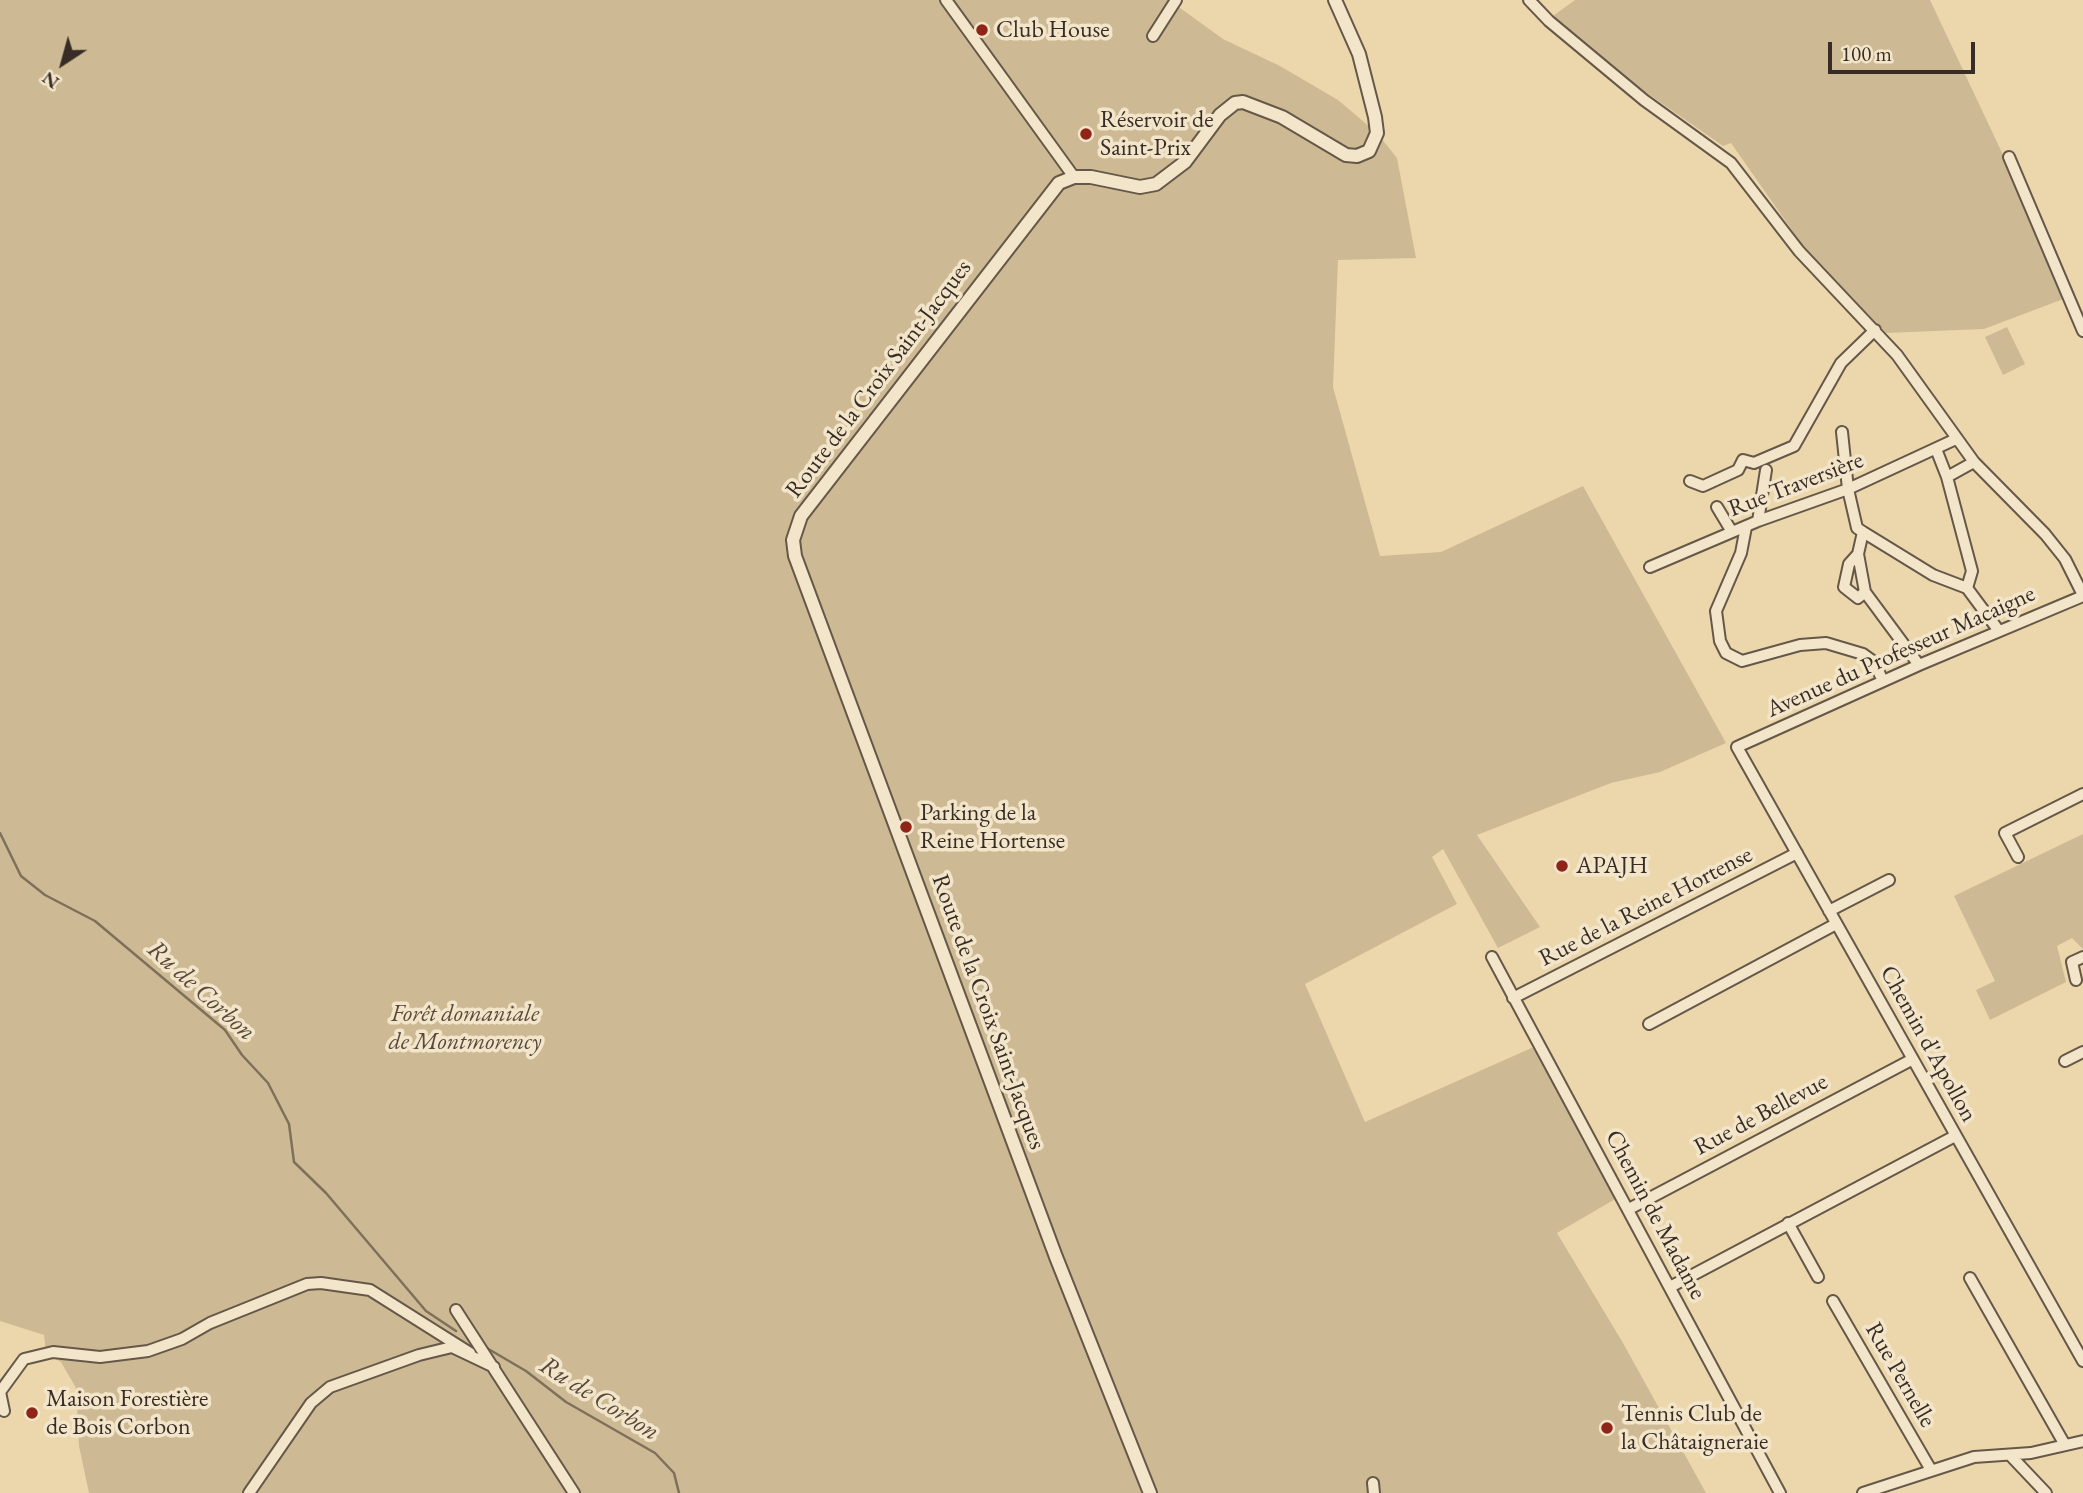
<!DOCTYPE html>
<meta charset="utf-8">
<style>
body{margin:0}
#map{position:relative;width:2083px;height:1493px;overflow:hidden;background:#ecd7ac;font-family:"EB Garamond",serif}
canvas{display:block}
.north{position:absolute;left:28px;top:28px;width:70px;height:70px;-webkit-text-stroke:5px #f3e5c9;paint-order:stroke;rotate:216deg;font-size:19px;font-weight:700;line-height:28px;text-align:center;color:#382d26}
.north::after{content:'';display:block;margin:auto;width:24px;height:32px;background:#382d26;clip-path:polygon(50% 0,100% 100%,50% 72%,0 100%)}
.scale{position:absolute;left:1828px;top:42px;width:147px;height:32px;box-sizing:border-box;border:4px solid #382d26;border-top:0;padding-left:9px;font-size:21px;line-height:24px;white-space:nowrap;color:#382d26;-webkit-text-stroke:5px #f3e5c9;paint-order:stroke}
</style>
<div id="map">
<canvas width="2083" height="1493"></canvas>
<div class="north">N</div>
<div class="scale">100 m</div>
</div>
<script>
const g = document.querySelector('canvas').getContext('2d');
g.lineJoin = 'round';
function paint(path, color) {
  g.fillStyle = color;
  g.fill(path, 'evenodd');
}
function shape(rows) {
  const path = new Path2D();
  for (const r of rows) {
    path.moveTo(r[0], r[1]);
    for (let i = 2; i < r.length; i += 2) path.lineTo(r[i], r[i + 1]);
  }
  return path;
}
function trace(path, color, width, dash) {
  g.strokeStyle = color;
  g.lineWidth = width;
  g.lineCap = dash ? 'butt' : 'round';
  g.setLineDash(dash || []);
  g.stroke(path);
}
function label(font, color, halo, rows, align = 'center') {
  g.font = font + ' "EB Garamond",serif';
  g.lineWidth = 7;
  g.setLineDash([]);
  g.textBaseline = 'middle';
  g.strokeStyle = halo;
  g.fillStyle = color;
  for (const [text, x, y, turn = 0] of rows) {
    g.save();
    g.translate(x, y);
    g.rotate((+turn || 0) * Math.PI / 180);
    g.textAlign = isNaN(turn) ? turn : align;
    if (halo) g.strokeText(text, 0, 0);
    g.fillText(text, 0, 0);
    g.restore();
  }
}
paint(shape([
 [0,0,1169,0,1223,39,1280,66,1338,100,1377,133,1397,158,1416,258,1338,260,1333,387,1380,556,1441,552,1583,486,1726,743,1660,772,1611,783,1477,835,1540,927,1498,948,1443,849,1432,857,1457,904,1305,984,1365,1122,1536,1046,1572,1113,1584,1143,1617,1198,1557,1233,1623,1343,1706,1493,89,1493,79,1446,76,1388,61,1362,46,1354,44,1335,0,1321],
 [1575,0,1930,0,2046,246,2066,298,1984,329,1886,333,1803,246,1731,143,1723,146,1631,82,1553,16],
 [2007,327,2025,364,2003,375,1985,337],
 [2083,834,2083,949,2072,938,2057,946,2066,982,1990,1020,1976,990,1995,981,1954,896]
]), '#cdba95');
trace(shape([
 [0,833,21,876,45,895,95,921,225,1030,242,1055,268,1083,289,1124,294,1162,326,1193,426,1311,456,1331],
 [485,1347,526,1371,566,1402,655,1453,674,1473,679,1493]
]), '#7f705b', 2.5);
const minor = shape([
 [946,0,1074,177],
 [1529,0,1549,21,1644,100,1731,163,1799,251,1897,355,1974,462,2045,534,2065,559,2083,595],
 [1153,36,1176,0],
 [2009,157,2083,331],
 [1842,432,1848,489,1857,528,1863,532,1858,554,1865,592,1919,665],
 [1936,449,1947,477,1972,571,1967,588],
 [1947,477,1974,462],
 [1690,481,1703,486,1738,470,1743,460,1754,463,1794,446,1841,363,1875,330],
 [1717,507,1732,532],
 [1758,521,1766,470],
 [1746,527,1741,553,1716,611,1720,641,1726,653,1742,661,1800,645,1826,643,1863,654,1874,662,1883,681],
 [1863,532,1933,575,1967,588,1999,631],
 [1858,554,1849,564,1844,587,1858,598,1865,592],
 [1650,567,1758,521,1848,489,1956,439],
 [2083,596,1919,665,1737,747,2083,1361],
 [2018,857,2005,833,2083,794],
 [1829,911,1889,880],
 [1492,957,1780,1493],
 [2076,980,2072,962,2083,957],
 [1513,998,1797,853],
 [1649,1024,1836,924],
 [2065,1061,2083,1052],
 [1629,1209,1913,1059],
 [1788,1223,1818,1277],
 [1970,1278,2065,1445],
 [1670,1287,1955,1136],
 [1833,1301,1931,1470],
 [456,1310,574,1493],
 [4,1411,0,1392,24,1359,53,1352,100,1357,148,1351,182,1339,210,1323,307,1284,321,1283,370,1290,470,1353],
 [2010,1455,2046,1493],
 [1373,1483,1374,1493],
 [249,1493,311,1403,330,1387,419,1355,452,1347,494,1367],
 [1863,1493,1974,1457,2031,1453,2083,1441]
]);
const tertiary = shape([
 [1150,1493,1056,1257,795,556,793,540,801,516,1059,183,1074,177,1091,177,1140,187,1156,184,1185,162,1220,115,1235,103,1243,102,1282,117,1346,155,1357,156,1369,151,1377,133,1375,117,1359,54,1335,0]
]);
trace(minor, '#655848', 14);
trace(tertiary, '#655848', 16);
trace(minor, '#f3e5c9', 10);
trace(tertiary, '#f3e5c9', 12);
for (const [x, y, r, color] of [
 [982,30,7,"#8f2418"],
 [1086,134,7,"#8f2418"],
 [906,827,7,"#8f2418"],
 [1562,866,7,"#8f2418"],
 [32,1413,7,"#8f2418"],
 [1607,1428,7,"#8f2418"]
]) {
  const dot = new Path2D();
  dot.arc(x, y, r, 0, 2 * Math.PI);
  g.fillStyle = color;
  g.fill(dot);
  trace(dot, '#f3e5c9', 2.5);
}
label('24px', '#382d26', '#f3e5c9', [
 ["Club House",996,30],
 ["Réservoir de",1100,120],
 ["Saint-Prix",1100,148],
 ["Parking de la",920,813],
 ["Reine Hortense",920,841],
 ["APAJH",1576,866],
 ["Maison Forestière",46,1399],
 ["de Bois Corbon",46,1427],
 ["Tennis Club de",1621,1414],
 ["la Châtaigneraie",1621,1442]
], 'left');
label('24px', '#382d26', '#f3e5c9', [
 ["Route de la Croix Saint-Jacques",879,379,-53],
 ["Rue Traversière",1796,485,-21],
 ["Avenue du Professeur Macaigne",1901,652,-24],
 ["Rue de la Reine Hortense",1646,907,-27],
 ["Route de la Croix Saint-Jacques",988,1012,70],
 ["Chemin d'Apollon",1928,1044,61],
 ["Rue de Bellevue",1761,1115,-28],
 ["Chemin de Madame",1655,1215,62],
 ["Rue Pernelle",1900,1375,60]
]);
label('italic 24px', '#56493c', '#f3e5c9', [
 ["Forêt domaniale",465,1014],
 ["de Montmorency",465,1042]
]);
label('italic 26px', '#56493c', '#f3e5c9', [
 ["Ru de Corbon",201,991,42],
 ["Ru de Corbon",599,1399,32]
]);
</script>
